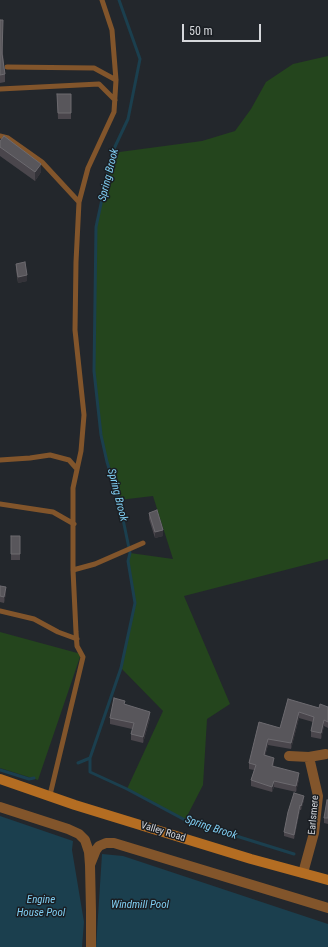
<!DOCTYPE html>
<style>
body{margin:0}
#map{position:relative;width:328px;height:947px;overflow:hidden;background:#23272c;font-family:"Roboto Condensed",sans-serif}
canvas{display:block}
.scale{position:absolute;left:182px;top:24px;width:79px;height:18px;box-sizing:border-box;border:2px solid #d5d7db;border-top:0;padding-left:5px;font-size:12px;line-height:14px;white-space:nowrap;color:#d5d7db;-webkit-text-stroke:3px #1a1e23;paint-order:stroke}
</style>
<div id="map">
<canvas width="328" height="947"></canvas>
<div class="scale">50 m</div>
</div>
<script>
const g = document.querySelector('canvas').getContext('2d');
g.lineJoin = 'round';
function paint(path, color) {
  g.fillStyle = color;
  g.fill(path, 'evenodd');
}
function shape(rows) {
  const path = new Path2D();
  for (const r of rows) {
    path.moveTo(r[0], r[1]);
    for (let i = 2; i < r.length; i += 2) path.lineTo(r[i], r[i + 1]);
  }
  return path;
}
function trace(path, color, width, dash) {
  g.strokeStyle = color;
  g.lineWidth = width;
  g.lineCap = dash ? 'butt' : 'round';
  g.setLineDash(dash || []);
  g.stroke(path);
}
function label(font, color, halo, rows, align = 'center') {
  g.font = font + ' "Roboto Condensed",sans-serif';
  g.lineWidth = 3;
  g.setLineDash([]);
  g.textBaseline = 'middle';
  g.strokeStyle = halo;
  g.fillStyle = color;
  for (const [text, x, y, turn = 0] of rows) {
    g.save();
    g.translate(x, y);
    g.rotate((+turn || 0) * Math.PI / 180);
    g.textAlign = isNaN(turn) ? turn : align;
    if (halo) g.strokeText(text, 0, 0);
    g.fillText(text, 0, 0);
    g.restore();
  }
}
paint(shape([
 [328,56,328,559,184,596,230,704,207,719,203,785,185,820,127,789,163,711,121,668,135,603,128,561,130,553,173,559,153,496,119,500,107,462,101,435,94,371,96,227,112,153,202,141,235,131,251,109,266,82,293,64],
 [0,632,81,654,38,780,0,768]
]), '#24451d');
paint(shape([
 [0,816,73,841,72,850,84,922,82,947,0,947],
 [102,854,123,856,328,924,328,947,96,947]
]), '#1b3f4e');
trace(shape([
 [119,0,140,59,128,119,112,153,96,227,94,371,101,435,107,462,119,500,130,553,128,561,135,603,121,668,90,758,90,772,127,789,185,820,294,854],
 [78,763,90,758],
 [0,770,29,779,34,778]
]), '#1b3f4e', 3);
trace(shape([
 [7,67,94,68,116,80],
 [0,89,99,84,115,100],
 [0,136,8,138,42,162,79,202,76,262,75,330,84,415,81,451,73,488,73,570,76,632,77,646,83,657,50,795],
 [79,202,88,168,114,112,116,80,112,30,102,0],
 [0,460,30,458,50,455,69,460,77,469],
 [0,504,53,512,74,524],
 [73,570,95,564,143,543],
 [0,611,34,619,58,632,77,639]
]), '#82552b', 5);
trace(shape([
 [289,756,309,757,326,754],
 [0,807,68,829,79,834,85,840,89,852,90,865,91,911,91,947],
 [90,865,96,850,99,846,106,843,114,843,328,908],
 [303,873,314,833,318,796,309,757]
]), '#82552b', 10);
trace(shape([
 [0,779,75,805,251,859,328,880]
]), '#b46d22', 10);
paint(shape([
 [0,20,3,54,5,74,5,82,0,83],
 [57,94,71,94,71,119,58,119],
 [0,141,41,172,35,181,0,156],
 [16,264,27,281,18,283,16,270],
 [149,513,163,536,155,538,149,519],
 [11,536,20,536,20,560,11,560],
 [0,586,6,593,4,603,0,602],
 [288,699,319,708,328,707,328,728,324,726,321,739,311,737,311,731,313,722,299,718,291,749,268,745,265,756,274,764,273,767,299,779,296,792,274,787,272,792,251,786,251,780,254,770,249,769,249,763,259,722,280,728],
 [125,705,150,718,143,743,131,740,131,734,132,729,110,724,110,718],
 [304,800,301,810,300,810,294,839,284,836,284,832,288,812],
 [328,800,328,824,324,823,324,818]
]), '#4a464c');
paint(shape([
 [41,164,41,172,35,181,35,172],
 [27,275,27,281,18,283,18,277],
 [163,530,163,536,155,538,155,532],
 [6,587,6,593,4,603,4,597],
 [150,712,150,718,143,743,143,737],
 [299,712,299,718,291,749,291,743],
 [324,720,324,726,321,739,321,733],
 [268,739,268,745,264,761,264,755],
 [274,758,274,764,272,772,272,766],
 [299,773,299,779,296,792,296,786],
 [274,781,274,787,272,792,272,787],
 [304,796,304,800,301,810,301,806],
 [300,805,300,810,294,839,294,835]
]), '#343339');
const building = shape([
 [0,20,3,20,2,54,5,74,0,75,0,20],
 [57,94,71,94,71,113,58,113,57,94],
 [4,136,41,164,35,172,0,147,0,141,4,136],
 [25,262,27,275,18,277,16,264,25,262],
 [157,510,163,530,155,532,149,513,157,510],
 [11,536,20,536,20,554,11,554,11,536],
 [0,586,6,587,4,597,0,596,0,586],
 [114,698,125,701,124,704,150,712,143,737,131,734,134,723,110,718,114,698],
 [288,699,319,708,320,704,328,707,328,722,324,720,321,733,311,731,314,717,299,712,291,743,268,739,264,755,274,758,272,766,299,773,296,786,274,781,272,787,251,780,256,765,249,763,259,722,280,728,288,699],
 [294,793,304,796,301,806,300,805,294,835,284,832,288,812,294,793],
 [327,800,328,800,328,818,324,818,327,800]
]);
paint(building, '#58565b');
trace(building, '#6c6a6f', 1);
label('10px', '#d5d7db', '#1a1e23', [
 ["Earlsmere",314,815,-85],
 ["Valley Road",163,832,17]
]);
label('italic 11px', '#7fcdf1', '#1a1e23', [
 ["Spring Brook",109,175,-76],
 ["Spring Brook",117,495,76],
 ["Spring Brook",211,828,18],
 ["Engine",41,900],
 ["House Pool",41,913],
 ["Windmill Pool",140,905]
]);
</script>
